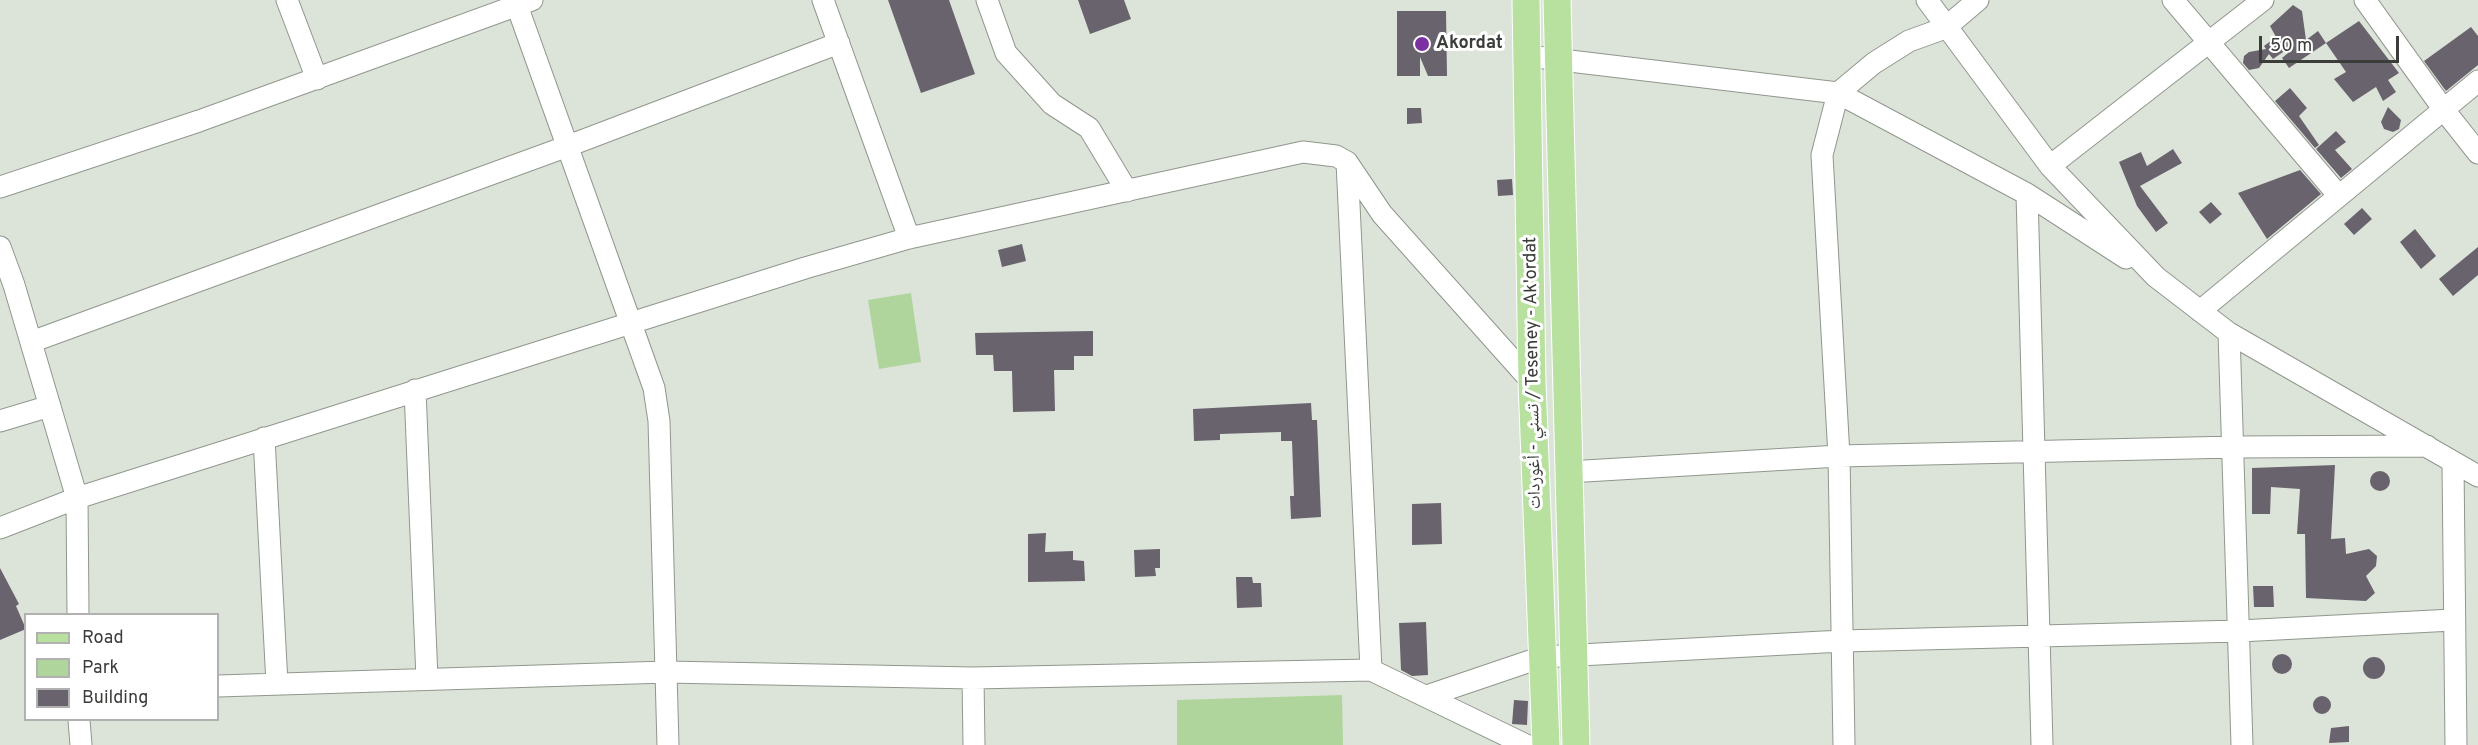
<!DOCTYPE html>
<meta charset="utf-8">
<style>
body{margin:0}
#map{position:relative;width:2478px;height:745px;overflow:hidden;background:#dce4d9;font-family:Overpass,sans-serif}
canvas{display:block}
.legend{position:absolute;left:24px;top:613px;width:195px;height:108px;box-sizing:border-box;background:#fff;border:2px solid #b0b1b0;margin:0;padding:8px 10px;list-style:none;font-size:18px;color:#3a3d39}
.legend li{display:flex;align-items:center;gap:12px;height:30px}
.legend b{width:30px;border:2px solid #b0b1b0}
.scale{position:absolute;left:2259px;top:36px;width:140px;height:27px;box-sizing:border-box;border:3px solid #3a3d39;border-top:0;padding-left:8px;font-size:18px;line-height:21px;white-space:nowrap;color:#3a3d39;-webkit-text-stroke:4px #fff;paint-order:stroke}
</style>
<div id="map">
<canvas width="2478" height="745"></canvas>
<ul class="legend">
<li><b style="height:8px;background:#b8e1a0"></b>Road</li>
<li><b style="height:16px;background:#afd59c"></b>Park</li>
<li><b style="height:16px;background:#69636d"></b>Building</li>
</ul>
<div class="scale">50 m</div>
</div>
<script>
const g = document.querySelector('canvas').getContext('2d');
g.lineJoin = 'round';
function paint(path, color) {
  g.fillStyle = color;
  g.fill(path, 'evenodd');
}
function shape(rows) {
  const path = new Path2D();
  for (const r of rows) {
    if (r.length === 3) {
      path.moveTo(r[0] + r[2], r[1]);
      path.arc(r[0], r[1], r[2], 0, 2 * Math.PI);
      continue;
    }
    path.moveTo(r[0], r[1]);
    for (let i = 2; i < r.length; i += 2) path.lineTo(r[i], r[i + 1]);
  }
  return path;
}
function trace(path, color, width, dash) {
  g.strokeStyle = color;
  g.lineWidth = width;
  g.lineCap = dash ? 'butt' : 'round';
  g.setLineDash(dash || []);
  g.stroke(path);
}
function label(font, color, halo, rows, align = 'center') {
  g.font = font + ' Overpass,"Noto Naskh Arabic",sans-serif';
  g.lineWidth = 6;
  g.setLineDash([]);
  g.textBaseline = 'middle';
  g.strokeStyle = halo;
  g.fillStyle = color;
  for (const [text, x, y, turn = 0] of rows) {
    g.save();
    g.translate(x, y);
    g.rotate((+turn || 0) * Math.PI / 180);
    g.textAlign = isNaN(turn) ? turn : align;
    if (halo) g.strokeText(text, 0, 0);
    g.fillText(text, 0, 0);
    g.restore();
  }
}
paint(shape([
 [911,293,921,362,879,369,868,300],
 [1342,695,1343,745,1177,745,1177,700]
]), '#afd59c');
paint(shape([
 [888,0,949,0,975,74,921,93],
 [1078,0,1124,0,1131,19,1090,34],
 [2293,5,2302,11,2306,40,2318,31,2326,43,2289,68,2282,58,2288,53,2286,50,2273,59,2269,54,2259,68,2249,70,2243,63,2244,56,2249,52,2266,49,2264,46,2276,37,2270,26],
 [1397,11,1446,11,1447,76,1428,76,1420,57,1420,76,1397,76],
 [2359,21,2399,73,2388,80,2396,92,2383,101,2376,87,2353,102,2334,79,2346,72,2326,43],
 [2471,27,2478,36,2478,65,2446,91,2424,61],
 [2290,88,2307,108,2299,116,2319,145,2315,148,2275,101],
 [2388,107,2401,120,2399,129,2393,132,2384,129,2381,122],
 [1407,108,1421,108,1422,123,1407,124],
 [2336,131,2346,142,2335,150,2352,169,2341,178,2316,149],
 [2173,149,2182,163,2140,186,2168,223,2156,232,2137,206,2119,162,2141,152,2147,166],
 [2300,170,2321,194,2267,239,2238,193],
 [1512,179,1513,195,1498,196,1497,180],
 [2211,202,2222,214,2210,224,2199,212],
 [2362,208,2372,219,2354,235,2344,224],
 [2415,229,2436,256,2421,269,2400,242],
 [1022,244,1026,261,1002,267,998,250],
 [2478,247,2478,275,2453,296,2439,279],
 [1093,331,1093,356,1074,356,1074,370,1054,370,1055,411,1013,412,1012,371,994,371,993,355,976,355,975,333],
 [1311,403,1312,420,1317,420,1321,517,1291,519,1290,496,1294,496,1292,441,1281,441,1281,432,1220,434,1220,440,1194,441,1193,409],
 [2335,465,2331,539,2345,538,2346,554,2369,549,2377,556,2376,566,2366,576,2375,593,2366,601,2306,598,2305,534,2297,534,2300,489,2271,487,2270,514,2252,514,2252,468],
 [2380,481,10],
 [1441,503,1442,544,1412,545,1412,504],
 [1046,533,1045,552,1073,551,1073,560,1084,561,1085,581,1028,582,1028,534],
 [1160,549,1160,568,1155,568,1156,576,1135,577,1134,550],
 [0,568,19,604,16,606,26,629,0,640],
 [1236,577,1252,577,1253,583,1261,583,1262,607,1237,608],
 [2253,586,2273,586,2274,607,2254,607],
 [1426,622,1428,675,1412,676,1401,670,1399,623],
 [2282,664,10],
 [2374,668,11],
 [2322,705,9],
 [1514,700,1528,701,1527,725,1512,724],
 [2349,726,2349,742,2329,743,2331,728]
]), '#69636d');
const minor = shape([
 [287,0,317,79],
 [515,0,654,388,659,421,668,745],
 [823,0,909,238],
 [987,0,1006,53,1052,104,1089,128,1127,191],
 [1927,0,2050,166,2156,277,2229,333,2478,476],
 [2173,0,2339,196],
 [2365,0,2444,110,2478,153],
 [1528,56,1838,93,2027,194,2126,258],
 [1347,162,1371,670],
 [2050,166,2263,0],
 [0,187,199,121,532,0],
 [2027,194,2042,745],
 [0,247,14,285,77,498,78,614],
 [2200,311,2478,81],
 [2229,333,2242,745],
 [31,342,568,146,839,43],
 [415,390,427,679],
 [0,421,50,406],
 [264,438,277,684],
 [2453,463,2456,745],
 [1568,472,1839,456,2234,447,2427,446],
 [0,528,77,498,805,268,909,238,1303,152,1336,156,1347,162,1382,214,1532,382],
 [973,678,974,745],
 [218,686,666,672,973,678,1371,670,1526,745],
 [1427,696,1542,657,1842,641,2239,631,2453,620],
 [79,720,81,745],
 [1844,745,1839,456,1822,155,1838,93,1874,63,1909,41,1945,28,1978,0]
]);
const major = shape([
 [1526,0,1532,382,1546,745],
 [1557,0,1576,745]
]);
trace(minor, '#90978d', 23);
trace(major, '#fff', 29);
trace(minor, '#fff', 21);
trace(major, '#b8e1a0', 27);
for (const [x, y, r, color] of [
 [1422,44,8,"#7c31a3"]
]) {
  const dot = new Path2D();
  dot.arc(x, y, r, 0, 2 * Math.PI);
  g.fillStyle = color;
  g.fill(dot);
  trace(dot, '#fff', 2);
}
label('bold 18px', '#3a3d39', '#fff', [
 ["Akordat",1436,44]
], 'left');
label('18px', '#3a3d39', '#fff', [
 ["تسني - أغوردات / Teseney - Ak'ordat",1534,373,-91]
]);
</script>
